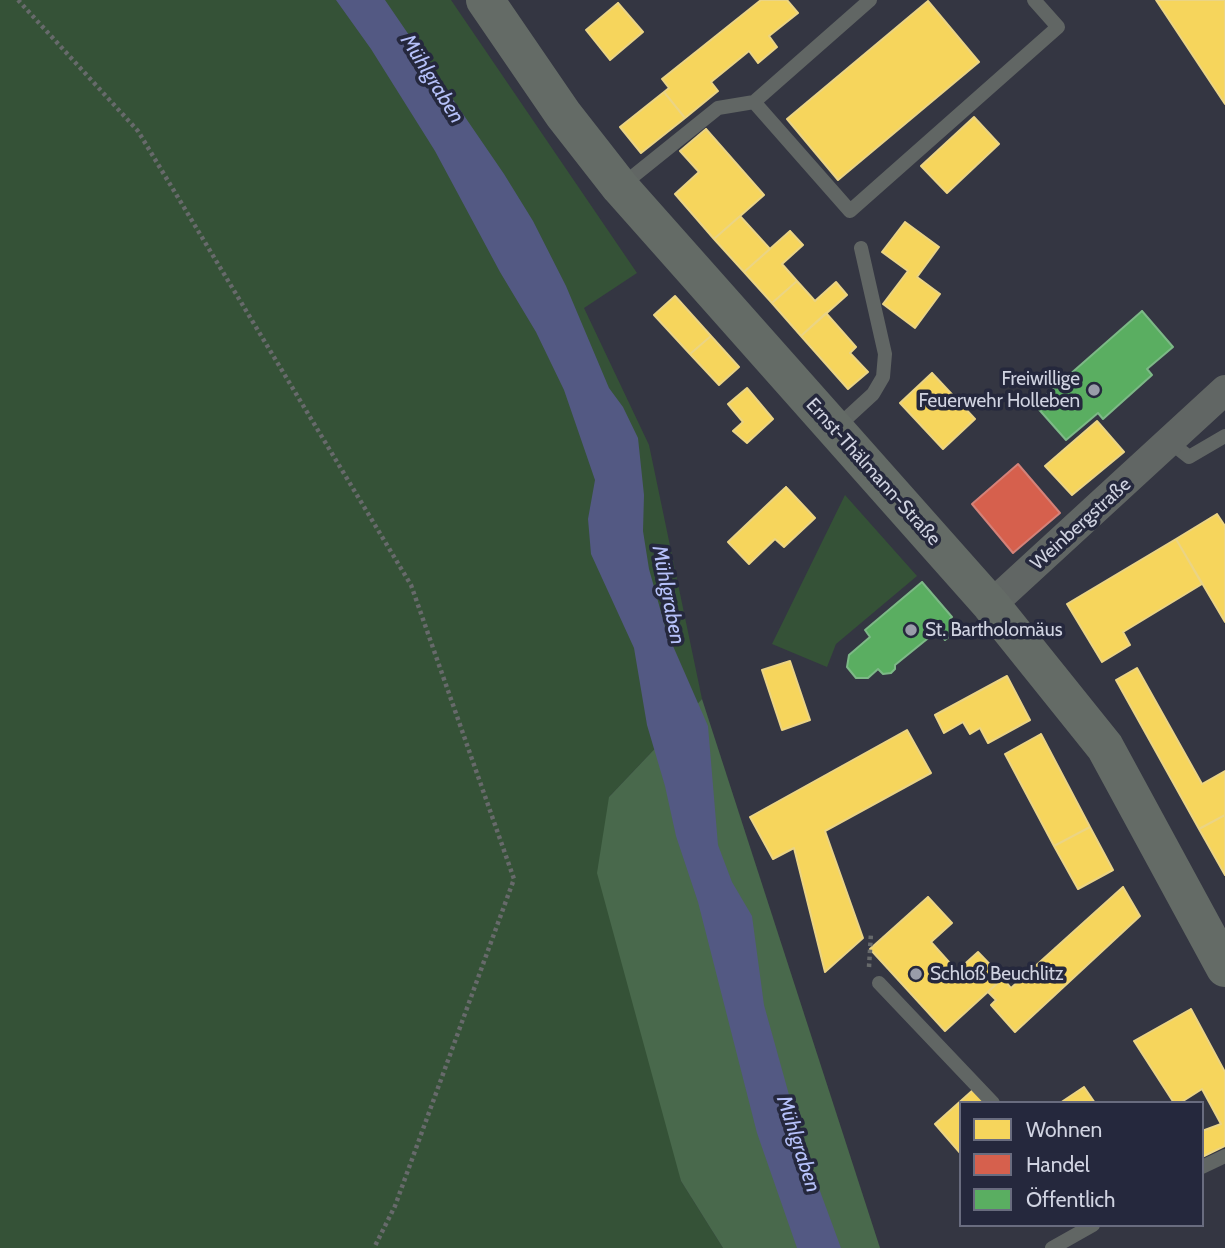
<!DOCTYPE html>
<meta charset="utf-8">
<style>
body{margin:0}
#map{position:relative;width:1225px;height:1248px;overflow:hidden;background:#343642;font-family:Cabin,sans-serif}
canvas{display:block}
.legend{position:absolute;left:959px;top:1101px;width:245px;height:126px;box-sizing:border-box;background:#25283d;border:2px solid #696c7f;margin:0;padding:9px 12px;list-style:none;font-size:21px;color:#d0d3e1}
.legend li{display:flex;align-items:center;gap:14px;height:35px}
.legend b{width:35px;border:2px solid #696c7f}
</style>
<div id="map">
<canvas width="1225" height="1248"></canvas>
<ul class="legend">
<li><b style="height:19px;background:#f6d55c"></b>Wohnen</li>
<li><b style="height:19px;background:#d6604d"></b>Handel</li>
<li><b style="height:19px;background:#5aae61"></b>Öffentlich</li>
</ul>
</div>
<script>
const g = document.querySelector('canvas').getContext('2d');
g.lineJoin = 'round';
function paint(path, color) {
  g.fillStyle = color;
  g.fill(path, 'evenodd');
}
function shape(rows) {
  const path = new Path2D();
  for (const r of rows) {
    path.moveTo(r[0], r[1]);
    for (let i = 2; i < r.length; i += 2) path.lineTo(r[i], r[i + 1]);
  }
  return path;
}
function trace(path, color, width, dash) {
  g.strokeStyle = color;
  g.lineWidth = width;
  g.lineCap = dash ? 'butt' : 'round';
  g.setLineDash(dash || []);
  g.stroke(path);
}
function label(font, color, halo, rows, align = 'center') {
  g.font = font + ' Cabin,sans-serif';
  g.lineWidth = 7;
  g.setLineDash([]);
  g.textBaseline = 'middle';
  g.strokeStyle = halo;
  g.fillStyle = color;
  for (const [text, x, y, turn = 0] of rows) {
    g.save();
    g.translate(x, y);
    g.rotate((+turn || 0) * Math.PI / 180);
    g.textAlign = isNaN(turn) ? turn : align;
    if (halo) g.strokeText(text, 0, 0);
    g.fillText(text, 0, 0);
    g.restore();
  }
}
paint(shape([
 [0,0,451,0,637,273,584,308,649,445,702,699,609,797,681,1181,723,1248,0,1248],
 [845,495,917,576,836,644,827,667,772,644]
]), '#355237');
paint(shape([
 [702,699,880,1248,723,1248,681,1181,597,873,609,797]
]), '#49694c');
paint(shape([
 [336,0,385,0,504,174,533,221,566,286,609,388,623,407,638,438,644,495,643,531,649,569,666,630,708,726,718,845,732,882,752,916,764,1005,803,1145,841,1248,797,1248,757,1133,698,902,676,836,665,786,647,725,634,648,591,554,588,519,595,480,564,390,536,332,500,272,435,151,371,49]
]), '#535983');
const homes = shape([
 [761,0,787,0,798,13,769,36,777,47,758,63,749,51,711,82,718,91,685,118,664,92,669,88,662,79,761,0],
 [1156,0,1225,0,1225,104,1156,0],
 [928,1,979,62,838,180,787,119,928,1],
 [618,3,643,32,610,60,586,30,618,3],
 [664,92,685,118,641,153,620,127,664,92],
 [974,117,999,144,947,193,921,166,974,117],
 [706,129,764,195,714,239,675,194,699,172,680,151,706,129],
 [740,216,770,249,744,272,714,239,740,216],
 [905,222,939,247,917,277,940,294,915,328,883,304,908,271,882,252,905,222],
 [790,231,803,245,782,264,797,281,772,303,744,272,790,231],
 [797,281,815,301,836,282,847,295,801,336,772,303,797,281],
 [675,296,711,336,690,354,654,315,675,296],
 [826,313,856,347,850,353,868,372,848,389,801,336,826,313],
 [711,336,739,367,719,385,690,354,711,336],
 [932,373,975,419,943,449,900,403,932,373],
 [747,388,773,419,747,443,733,431,743,422,728,404,747,388],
 [1097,421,1124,452,1072,495,1045,466,1097,421],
 [786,487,815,518,784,547,775,539,749,564,728,542,786,487],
 [1217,514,1225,526,1225,622,1176,539,1217,514],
 [1176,539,1202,584,1123,632,1130,645,1102,662,1067,604,1176,539],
 [790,661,810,720,782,730,762,670,790,661],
 [1137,668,1202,784,1225,771,1225,815,1199,829,1116,680,1137,668],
 [1007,676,1030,720,988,743,980,728,970,734,963,722,944,733,935,715,1007,676],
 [907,730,931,773,825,831,863,938,825,972,794,848,773,859,750,817,907,730],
 [1041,734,1090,827,1054,846,1005,754,1041,734],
 [1225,815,1225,875,1199,829,1225,815],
 [1090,827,1113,870,1078,889,1054,846,1090,827],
 [1123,887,1140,916,1015,1032,991,1005,996,1000,988,992,1003,978,1011,988,1123,887],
 [928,897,952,923,931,942,957,971,978,952,1003,978,945,1031,870,949,928,897],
 [1191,1009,1225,1072,1225,1146,1202,1157,1202,1131,1221,1124,1202,1089,1180,1103,1174,1103,1134,1041,1191,1009],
 [1084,1087,1095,1103,1060,1103,1084,1087],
 [973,1090,985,1103,961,1103,961,1154,935,1124,973,1090]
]);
paint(homes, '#f6d55c');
trace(homes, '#ebd484', 2);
const shops = shape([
 [1018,464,1060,513,1013,553,972,504,1018,464]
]);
paint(shops, '#d6604d');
trace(shops, '#d48279', 2);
const public = shape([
 [1142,311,1173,347,1147,369,1152,375,1103,419,1098,413,1066,440,1035,405,1142,311],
 [922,582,952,617,950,619,958,629,945,640,937,631,895,665,895,669,891,673,883,674,878,669,868,678,856,678,847,667,849,655,870,637,865,630,922,582]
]);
paint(public, '#5aae61');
trace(public, '#7db987', 2);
trace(shape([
 [18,0,138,131,411,585,514,879,395,1206,374,1248],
 [869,967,871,933]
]), '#676a6b', 4.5, [3.5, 3.5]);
trace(shape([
 [754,102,850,211,1058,27,1034,0],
 [621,186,718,108,754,102,870,0],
 [836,428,873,394,883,377,885,354,861,248],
 [1170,442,1189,457,1225,436],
 [879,983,993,1103],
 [1202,1167,1225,1156],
 [1052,1248,1093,1225]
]), '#616664', 14);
trace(shape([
 [991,605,1225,390]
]), '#616664', 30);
trace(shape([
 [485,0,563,114,620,187,991,605,1105,747,1225,968]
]), '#646b66', 38);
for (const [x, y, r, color] of [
 [1094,390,7,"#999ca9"],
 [911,630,7,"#999ca9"],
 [916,974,7,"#999ca9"]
]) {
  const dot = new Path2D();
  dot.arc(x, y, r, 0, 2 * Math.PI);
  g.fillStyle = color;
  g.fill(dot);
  trace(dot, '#25283d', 2.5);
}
label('19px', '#d0d3e1', '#25283d', [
 ["Freiwillige",1080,379,"right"],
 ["Feuerwehr Holleben",1080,401,"right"],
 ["St. Bartholomäus",925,630],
 ["Schloß Beuchlitz",930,974]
], 'left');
label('19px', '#d0d3e1', '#25283d', [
 ["Ernst-Thälmann-Straße",873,472,48],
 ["Weinbergstraße",1081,524,-42]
]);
label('italic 21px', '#b6c1fa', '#25283d', [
 ["Mühlgraben",432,79,58],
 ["Mühlgraben",668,595,79],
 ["Mühlgraben",798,1144,72]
]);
</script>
